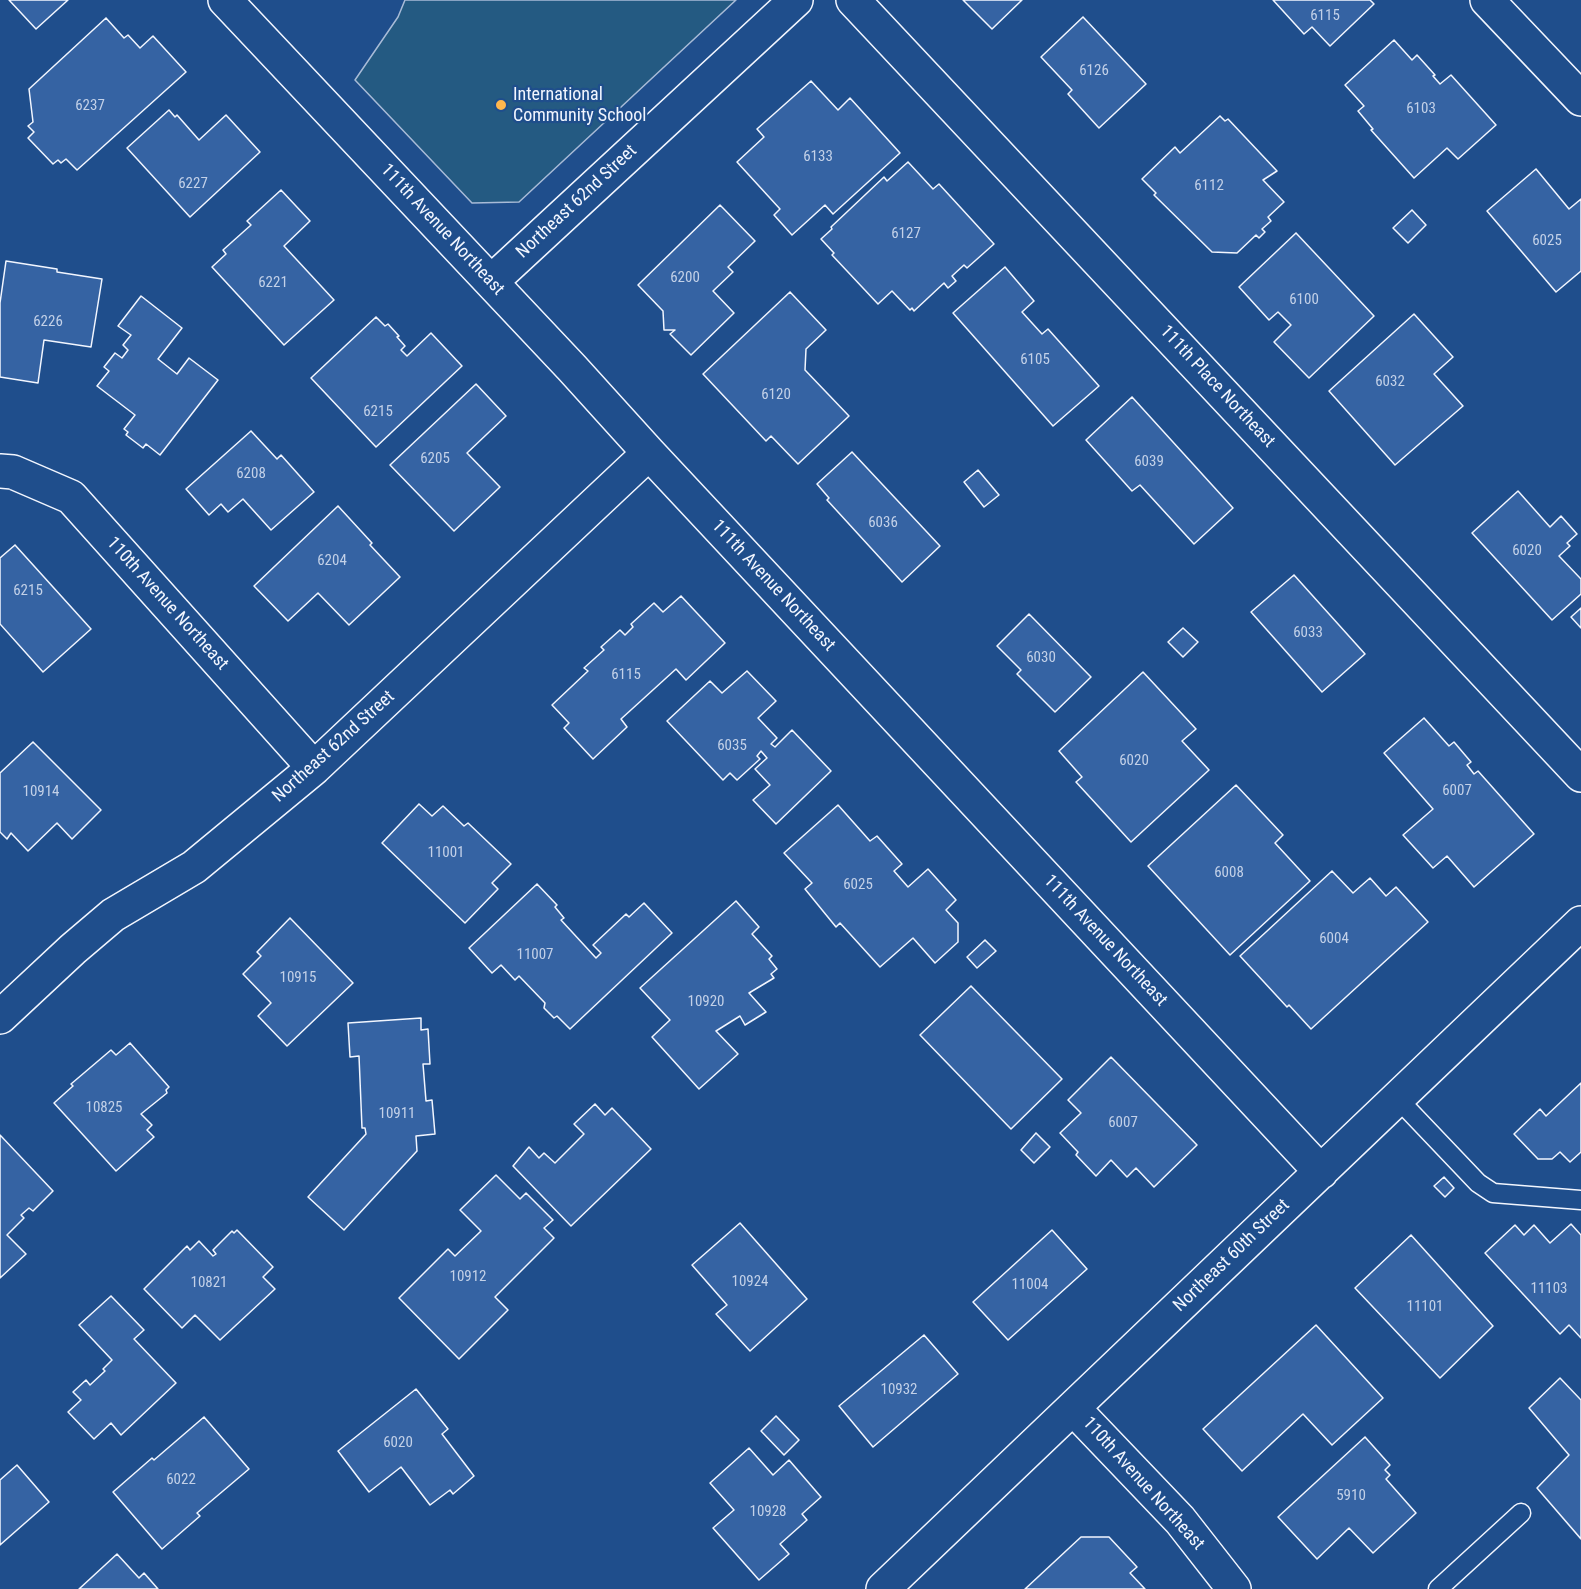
<!DOCTYPE html>
<style>
body{margin:0}
canvas{display:block;background:#1f4e8c}
</style>
<canvas width="1581" height="1589"></canvas>
<script>
const g = document.querySelector('canvas').getContext('2d');
g.lineJoin = 'round';
function paint(path, color) {
  g.fillStyle = color;
  g.fill(path, 'evenodd');
}
function shape(rows) {
  const path = new Path2D();
  for (const r of rows) {
    path.moveTo(r[0], r[1]);
    for (let i = 2; i < r.length; i += 2) path.lineTo(r[i], r[i + 1]);
  }
  return path;
}
function trace(path, color, width, dash) {
  g.strokeStyle = color;
  g.lineWidth = width;
  g.lineCap = dash ? 'butt' : 'round';
  g.setLineDash(dash || []);
  g.stroke(path);
}
function label(font, color, halo, rows, align = 'center') {
  g.font = font + ' "Roboto Condensed",sans-serif';
  g.lineWidth = 4.5;
  g.setLineDash([]);
  g.textBaseline = 'middle';
  g.strokeStyle = halo;
  g.fillStyle = color;
  for (const [text, x, y, turn = 0] of rows) {
    g.save();
    g.translate(x, y);
    g.rotate((+turn || 0) * Math.PI / 180);
    g.textAlign = isNaN(turn) ? turn : align;
    if (halo) g.strokeText(text, 0, 0);
    g.fillText(text, 0, 0);
    g.restore();
  }
}
const green = shape([
 [405,0,736,0,519,202,472,203,355,80,398,17,405,0]
]);
paint(green, '#245a82');
trace(green, '#a8bbd7', 1.5);
const building = shape([
 [9,0,68,0,36,29,9,0],
 [963,0,1022,0,992,29,963,0],
 [1273,0,1370,0,1374,4,1330,46,1312,27,1304,34,1273,0],
 [1083,17,1146,84,1099,128,1068,94,1072,90,1041,57,1083,17],
 [106,18,124,38,128,35,140,48,153,36,186,72,77,170,66,159,61,163,58,160,53,164,28,138,34,132,28,126,33,122,29,89,106,18],
 [1394,40,1412,60,1417,55,1435,75,1433,76,1440,84,1451,75,1496,125,1458,159,1447,148,1414,178,1371,130,1373,129,1358,111,1364,106,1345,85,1394,40],
 [811,81,838,110,850,98,900,153,833,214,825,205,792,235,774,215,780,209,737,162,764,137,757,129,811,81],
 [169,110,175,117,177,115,199,140,226,115,260,152,190,217,127,148,169,110],
 [1220,116,1225,121,1228,119,1277,171,1263,180,1284,202,1268,217,1271,221,1262,229,1265,232,1259,238,1256,235,1237,253,1212,252,1154,195,1156,193,1142,179,1175,147,1180,153,1220,116],
 [908,162,933,189,939,184,994,244,967,268,964,265,952,276,956,281,948,288,944,283,914,311,912,308,910,310,892,291,878,304,832,255,834,253,821,239,832,229,831,227,884,177,887,181,908,162],
 [1536,169,1569,209,1581,199,1581,271,1556,292,1487,211,1536,169],
 [281,190,310,221,284,246,334,300,284,345,212,267,226,254,223,250,251,225,247,221,281,190],
 [720,205,755,241,728,267,733,272,713,291,734,313,691,355,670,334,675,330,664,330,663,311,638,285,720,205],
 [1412,210,1426,225,1408,243,1393,228,1412,210],
 [1296,233,1374,316,1309,378,1274,342,1291,325,1278,312,1269,320,1239,287,1296,233],
 [6,261,57,269,57,272,102,279,91,347,44,340,38,383,0,377,0,303,6,261],
 [1005,267,1034,301,1022,312,1042,334,1048,329,1099,386,1053,426,953,313,1005,267],
 [790,292,826,330,806,349,805,370,849,416,798,464,771,436,766,441,703,374,790,292],
 [141,296,182,328,158,359,177,374,189,358,218,380,160,455,146,444,143,448,126,435,128,432,124,429,135,415,97,386,109,371,104,367,115,353,122,358,128,350,123,345,131,335,118,326,141,296],
 [1414,314,1453,357,1434,374,1463,406,1395,465,1329,391,1414,314],
 [376,317,385,326,388,324,399,336,397,337,405,346,401,350,407,356,431,333,462,366,376,447,311,378,376,317],
 [476,384,506,416,467,453,500,487,454,531,390,465,476,384],
 [1132,397,1233,508,1194,544,1140,485,1132,491,1086,440,1132,397],
 [251,431,277,459,281,455,314,492,271,530,243,499,228,512,221,504,209,515,186,489,251,431],
 [852,452,940,546,902,582,827,500,829,498,817,484,852,452],
 [978,470,999,495,984,507,964,482,978,470],
 [1518,491,1550,527,1561,516,1577,534,1567,543,1570,546,1559,556,1581,579,1581,594,1552,620,1472,533,1518,491],
 [338,506,372,543,370,545,400,577,349,625,318,593,288,621,254,586,338,506],
 [15,545,91,629,43,672,0,624,0,558,15,545],
 [1294,575,1365,654,1322,692,1251,612,1294,575],
 [681,596,725,643,686,680,676,669,621,719,627,727,593,759,564,728,569,723,552,705,588,671,584,668,604,650,601,647,620,630,625,635,633,627,631,624,654,603,663,612,681,596],
 [1581,608,1581,628,1571,617,1581,608],
 [1029,614,1091,677,1055,712,1017,674,1021,670,997,646,1029,614],
 [1183,628,1198,642,1183,657,1168,642,1183,628],
 [747,671,776,701,758,718,777,738,771,744,775,747,792,730,831,771,776,824,753,800,770,785,755,769,767,758,761,751,757,756,760,759,737,780,730,773,723,780,667,721,710,681,722,693,747,671],
 [1143,672,1196,729,1182,741,1209,770,1131,842,1076,782,1082,777,1059,751,1143,672],
 [1424,718,1449,746,1454,742,1471,762,1467,765,1474,774,1478,771,1534,834,1474,887,1447,856,1433,868,1403,835,1433,809,1384,753,1424,718],
 [33,742,101,810,72,839,57,823,28,851,11,833,7,839,0,832,0,773,33,742],
 [1236,785,1283,835,1275,843,1310,881,1230,955,1148,866,1236,785],
 [419,804,432,816,443,806,464,826,468,823,511,864,492,883,498,889,465,923,382,843,419,804],
 [838,805,870,841,877,836,902,864,894,871,908,887,928,869,956,900,946,910,958,923,958,942,935,963,913,938,880,967,840,923,836,927,805,889,812,883,784,853,838,805],
 [1332,871,1353,893,1370,878,1386,896,1396,887,1428,922,1311,1029,1289,1005,1287,1007,1240,956,1332,871],
 [537,884,557,905,555,907,564,918,561,920,596,958,601,953,593,945,626,914,629,917,644,903,672,933,570,1029,557,1016,554,1018,544,1008,545,1003,519,976,515,980,501,965,492,973,469,948,537,884],
 [736,901,759,927,752,934,772,956,769,959,777,969,771,974,774,978,749,993,766,1012,745,1025,740,1016,716,1031,738,1054,699,1089,652,1037,670,1020,640,988,736,901],
 [290,918,353,983,287,1046,258,1016,271,1003,243,974,261,956,257,952,290,918],
 [985,940,996,951,977,968,967,957,985,940],
 [971,986,1062,1079,1011,1129,920,1035,971,986],
 [421,1018,421,1030,428,1029,430,1064,423,1064,426,1101,432,1100,435,1134,416,1136,417,1151,344,1230,308,1197,366,1134,365,1128,362,1128,359,1056,350,1057,348,1023,421,1018],
 [130,1043,169,1087,166,1090,167,1093,141,1114,152,1125,147,1130,154,1137,116,1171,54,1103,73,1086,71,1084,111,1050,116,1055,130,1043],
 [1111,1057,1197,1145,1154,1187,1136,1168,1127,1177,1111,1160,1096,1176,1076,1155,1078,1152,1060,1133,1081,1113,1068,1100,1111,1057],
 [1581,1083,1581,1152,1570,1162,1560,1152,1552,1159,1538,1159,1514,1134,1540,1109,1546,1116,1581,1083],
 [595,1104,605,1115,612,1108,651,1149,571,1226,513,1166,529,1147,539,1158,544,1153,555,1163,584,1134,574,1124,595,1104],
 [1036,1133,1050,1147,1034,1163,1021,1150,1036,1133],
 [0,1135,53,1191,33,1211,29,1208,21,1215,24,1218,7,1235,26,1254,0,1278,0,1135],
 [496,1175,520,1199,526,1193,553,1220,544,1228,554,1238,495,1297,508,1310,459,1359,399,1298,448,1249,455,1256,481,1231,460,1210,496,1175],
 [1444,1177,1454,1188,1445,1197,1434,1186,1444,1177],
 [740,1223,807,1299,750,1351,716,1314,727,1305,692,1265,740,1223],
 [1571,1224,1581,1235,1581,1338,1569,1325,1560,1334,1485,1253,1515,1225,1524,1235,1534,1225,1550,1243,1571,1224],
 [237,1230,273,1267,263,1277,275,1289,220,1340,195,1315,182,1328,144,1289,187,1246,190,1250,199,1241,213,1256,216,1254,213,1250,232,1231,234,1233,237,1230],
 [1052,1230,1087,1269,1008,1340,973,1302,1052,1230],
 [1411,1235,1493,1326,1440,1378,1355,1288,1411,1235],
 [111,1296,144,1330,134,1339,176,1383,121,1435,111,1423,94,1439,68,1412,81,1400,73,1392,86,1380,90,1385,105,1371,103,1369,112,1360,79,1325,111,1296],
 [1316,1325,1383,1398,1332,1445,1303,1414,1242,1471,1203,1429,1316,1325],
 [924,1335,958,1374,873,1447,839,1406,924,1335],
 [1560,1378,1581,1400,1581,1539,1537,1488,1569,1455,1529,1408,1560,1378],
 [416,1389,448,1429,442,1434,474,1476,453,1494,450,1490,430,1505,401,1467,369,1492,338,1451,416,1389],
 [776,1416,799,1440,784,1455,761,1431,776,1416],
 [204,1417,249,1469,197,1513,200,1516,162,1549,113,1492,152,1458,154,1460,204,1417],
 [1365,1437,1390,1465,1385,1470,1390,1475,1386,1479,1416,1513,1373,1553,1349,1528,1317,1559,1278,1517,1365,1437],
 [749,1448,773,1475,789,1460,821,1497,802,1514,807,1520,780,1544,789,1554,759,1580,713,1528,734,1510,710,1483,749,1448],
 [17,1465,49,1502,0,1545,0,1480,17,1465],
 [1081,1537,1109,1537,1137,1567,1130,1573,1145,1589,1025,1589,1081,1537],
 [117,1554,139,1578,144,1573,158,1589,79,1589,117,1554]
]);
paint(building, '#3563a3');
trace(building, '#f2f6ff', 1.5);
const service = shape([
 [1398,1099,1478,1183,1493,1193,1581,1200],
 [1438,1589,1521,1513]
]);
const minor = shape([
 [225,0,572,368,649,453,1321,1172],
 [853,0,1581,775],
 [1487,0,1581,99],
 [491,282,796,0],
 [0,471,13,472,71,497,314,768],
 [0,1017,73,949,113,915,194,867,314,768,649,453],
 [1073,1408,1180,1520,1234,1589],
 [883,1589,1581,923]
]);
trace(service, '#f2f6ff', 21);
trace(minor, '#f2f6ff', 36);
trace(service, '#1f4e8c', 18);
trace(minor, '#1f4e8c', 33);
for (const [x, y, r, color] of [
 [501,105,6,"#ffb74d"]
]) {
  const dot = new Path2D();
  dot.arc(x, y, r, 0, 2 * Math.PI);
  g.fillStyle = color;
  g.fill(dot);
  trace(dot, '#1f4e8c', 2);
}
label('15px', '#c3d1e8', null, [
 ["6115",1325,16],
 ["6126",1094,71],
 ["6237",90,106],
 ["6103",1421,109],
 ["6133",818,157],
 ["6227",193,184],
 ["6112",1209,186],
 ["6127",906,234],
 ["6025",1547,241],
 ["6200",685,278],
 ["6221",273,283],
 ["6100",1304,300],
 ["6226",48,322],
 ["6105",1035,360],
 ["6032",1390,382],
 ["6120",776,395],
 ["6215",378,412],
 ["6205",435,459],
 ["6039",1149,462],
 ["6208",251,474],
 ["6036",883,523],
 ["6020",1527,551],
 ["6204",332,561],
 ["6215",28,591],
 ["6033",1308,633],
 ["6030",1041,658],
 ["6115",626,675],
 ["6035",732,746],
 ["6020",1134,761],
 ["6007",1457,791],
 ["10914",41,792],
 ["11001",446,853],
 ["6008",1229,873],
 ["6025",858,885],
 ["6004",1334,939],
 ["11007",535,955],
 ["10915",298,978],
 ["10920",706,1002],
 ["10825",104,1108],
 ["10911",397,1114],
 ["6007",1123,1123],
 ["10912",468,1277],
 ["10924",750,1282],
 ["10821",209,1283],
 ["11004",1030,1285],
 ["11103",1549,1289],
 ["11101",1425,1307],
 ["10932",899,1390],
 ["6020",398,1443],
 ["6022",181,1480],
 ["5910",1351,1496],
 ["10928",768,1512]
]);
label('18px', '#f2f6ff', '#1f4e8c', [
 ["International",513,95],
 ["Community School",513,116]
], 'left');
label('18px', '#f2f6ff', '#1f4e8c', [
 ["Northeast 62nd Street",577,202,-43],
 ["111th Avenue Northeast",442,230,47],
 ["111th Place Northeast",1217,387,47],
 ["111th Avenue Northeast",773,586,47],
 ["110th Avenue Northeast",167,604,48],
 ["Northeast 62nd Street",334,747,-42],
 ["111th Avenue Northeast",1105,941,47],
 ["Northeast 60th Street",1232,1256,-44],
 ["110th Avenue Northeast",1143,1484,48]
]);
</script>
